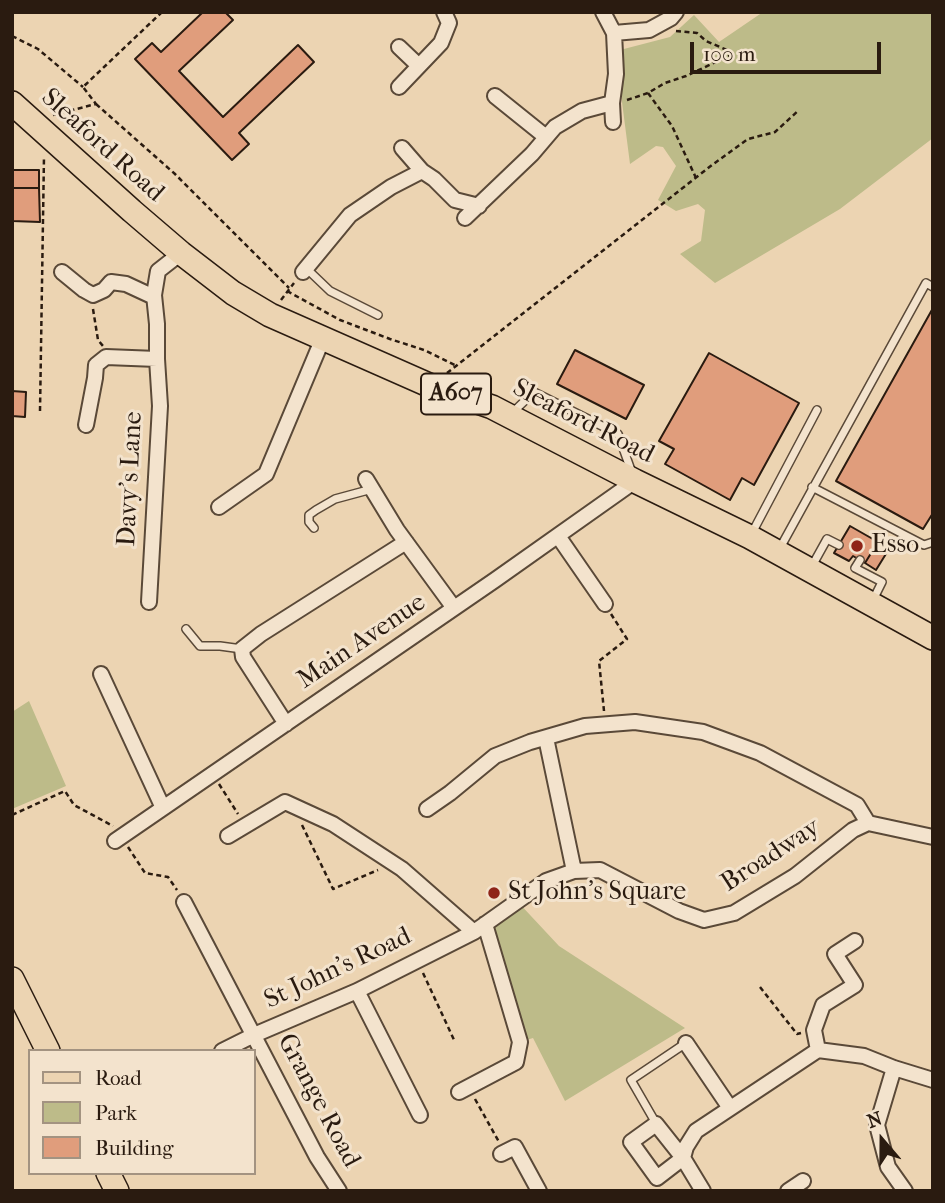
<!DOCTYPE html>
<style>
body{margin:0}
#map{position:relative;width:945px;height:1203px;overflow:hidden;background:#ecd4b2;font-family:"IM FELL French Canon",serif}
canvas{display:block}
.frame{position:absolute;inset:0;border:14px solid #2a1b10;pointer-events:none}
.legend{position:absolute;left:28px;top:1049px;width:228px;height:126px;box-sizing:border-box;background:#f3e3cd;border:2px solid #a39381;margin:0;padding:9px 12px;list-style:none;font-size:21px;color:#2a1b10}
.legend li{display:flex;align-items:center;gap:14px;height:35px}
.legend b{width:35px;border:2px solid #a39381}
.north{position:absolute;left:847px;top:1105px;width:70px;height:70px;-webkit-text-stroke:5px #f3e3cd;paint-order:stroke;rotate:340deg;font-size:19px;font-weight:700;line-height:28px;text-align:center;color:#2a1b10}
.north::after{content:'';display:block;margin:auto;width:24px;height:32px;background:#2a1b10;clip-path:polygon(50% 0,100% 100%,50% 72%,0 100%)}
.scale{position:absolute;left:690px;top:42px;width:191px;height:32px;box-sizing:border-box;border:4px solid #2a1b10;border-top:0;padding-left:9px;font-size:21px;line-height:24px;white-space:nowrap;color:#2a1b10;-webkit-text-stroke:5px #f3e3cd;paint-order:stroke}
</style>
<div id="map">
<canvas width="945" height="1203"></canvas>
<div class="frame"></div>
<ul class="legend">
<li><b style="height:9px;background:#ecd4b2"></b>Road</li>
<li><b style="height:19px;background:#bdbb89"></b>Park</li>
<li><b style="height:19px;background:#e09d7c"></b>Building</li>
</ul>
<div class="north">N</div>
<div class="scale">100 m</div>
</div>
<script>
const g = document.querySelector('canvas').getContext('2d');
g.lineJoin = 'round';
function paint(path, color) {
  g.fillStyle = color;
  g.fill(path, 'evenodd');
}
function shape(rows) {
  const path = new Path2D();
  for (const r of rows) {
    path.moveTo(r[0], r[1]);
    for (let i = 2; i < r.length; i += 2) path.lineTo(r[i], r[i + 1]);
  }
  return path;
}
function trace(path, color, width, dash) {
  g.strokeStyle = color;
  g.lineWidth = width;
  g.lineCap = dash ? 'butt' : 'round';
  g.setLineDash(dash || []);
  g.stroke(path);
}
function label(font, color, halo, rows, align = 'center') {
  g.font = font + ' "IM FELL French Canon",serif';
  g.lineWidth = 6;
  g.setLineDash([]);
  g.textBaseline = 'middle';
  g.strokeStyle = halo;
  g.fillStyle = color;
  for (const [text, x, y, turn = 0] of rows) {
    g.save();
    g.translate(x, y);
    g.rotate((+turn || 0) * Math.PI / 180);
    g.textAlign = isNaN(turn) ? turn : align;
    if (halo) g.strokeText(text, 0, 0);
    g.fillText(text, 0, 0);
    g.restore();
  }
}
paint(shape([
 [763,12,933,12,933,138,840,209,715,283,680,254,701,241,705,210,698,204,676,211,658,200,676,166,663,147,656,146,630,164,622,102,620,50,670,37,694,15,719,42],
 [29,701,66,786,12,809,12,712],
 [517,901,559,946,685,1028,565,1101,533,1038,520,1042,485,924]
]), '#bdbb89');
const building = shape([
 [203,12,225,12,233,20,179,71,223,117,298,45,314,62,239,133,249,144,232,160,135,59,152,43,161,52,203,12],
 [12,170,39,170,39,188,12,188,12,170],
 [12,188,39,188,40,222,12,221,12,188],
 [933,308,933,513,923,529,836,481,933,308],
 [575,350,644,385,626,419,557,384,575,350],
 [709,353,799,403,754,485,742,478,730,500,665,464,674,449,659,441,709,353],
 [12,391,26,392,25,417,12,416,12,391],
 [850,526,878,542,865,563,853,556,849,561,834,553,850,526],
 [878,542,889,549,876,570,865,563,878,542]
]);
paint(building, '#e09d7c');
trace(building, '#2a1b10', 2);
const lane = shape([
 [307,269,330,291,378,315],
 [512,413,534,392,618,434,632,473],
 [812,487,924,545,933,542],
 [314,528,309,522,309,515,316,510,335,499,372,489],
 [752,533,817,410],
 [780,548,926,283,933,287],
 [860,560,855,568,882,582,872,602],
 [812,566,827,539,839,545],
 [186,629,200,646,220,646,242,649],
 [657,1125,631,1080,686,1043]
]);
const street = shape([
 [603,12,614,33,616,74,612,103,613,122],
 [614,33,649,30,671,18,676,12],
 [399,47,419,66],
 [399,87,441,43,449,23,444,12],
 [495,96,546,137],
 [402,148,422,171,434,179,455,200,479,206],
 [465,218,532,154,555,127,582,111,612,103],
 [62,272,84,290,93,295,104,290,111,282,126,284,154,297],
 [303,272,350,215,391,187,422,171],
 [86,425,95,378,96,365,106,357,157,359],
 [366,479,397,530,454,608],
 [219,507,266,474,323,338],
 [558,536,605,604],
 [149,602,160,406,157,359,157,324,154,295,158,271,181,253],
 [101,674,163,808],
 [286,724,243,657,242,649,261,634,406,542],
 [546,738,574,871],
 [427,809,450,793,495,756,530,742,585,726,635,722,703,732,760,753,857,805,868,823,933,837],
 [228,836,285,802,333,824,402,869,474,932],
 [115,841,495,580,635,481],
 [184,902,317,1157,339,1191],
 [357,991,420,1115],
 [686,1043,730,1108],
 [818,1050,814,1030,823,1005,855,985,835,954,855,941],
 [222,1051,254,1035,357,991,474,932,546,881,574,871,600,870,679,911,704,920,734,913,795,876,853,830,868,823],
 [894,1068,877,1125,888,1167,905,1191],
 [459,1092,516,1062,520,1042,485,924],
 [656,1124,683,1158,657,1178,631,1142,656,1124],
 [501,1154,515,1147,539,1191],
 [703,1191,683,1158,686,1147,696,1131,818,1050,864,1056,894,1068,933,1080],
 [788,1191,803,1181]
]);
const primary = shape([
 [12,103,132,211,181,253,233,293,270,315,431,386,492,407,635,481,750,537,933,638],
 [12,979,48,1051],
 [108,1173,117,1191]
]);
trace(lane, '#5a4938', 10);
trace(street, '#5a4938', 18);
trace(primary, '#2a1b10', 26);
trace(shape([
 [676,31,697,33,706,41,727,50],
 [12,36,38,49,83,87],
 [648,93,672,126,696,178],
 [627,100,648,93,665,83,686,76,733,54],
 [96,104,175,174,289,288],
 [53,115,96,104,83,87,162,12],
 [287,291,340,320,390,339,424,350,457,366],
 [281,300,294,283],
 [93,309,98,340,103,346],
 [447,373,712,165,748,139,775,132,799,110],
 [40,411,44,156],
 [604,711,599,661,627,639,611,614],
 [219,784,238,814],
 [12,815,65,791,74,805,113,826],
 [302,825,333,889,378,870],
 [128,847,145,873,168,877,177,890],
 [423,973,455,1042],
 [760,987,797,1034,801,1033],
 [475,1099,499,1142]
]), '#2a1b10', 2.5, [5, 3.5]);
trace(lane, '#f3e3cd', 7);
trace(street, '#f3e3cd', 14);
trace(primary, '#ecd4b2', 23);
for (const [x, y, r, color] of [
 [857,546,7,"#8f2418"],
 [494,893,7,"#8f2418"]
]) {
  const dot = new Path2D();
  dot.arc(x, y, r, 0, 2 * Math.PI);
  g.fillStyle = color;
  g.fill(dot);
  trace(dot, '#f3e3cd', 2.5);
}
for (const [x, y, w] of [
 [456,394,70]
]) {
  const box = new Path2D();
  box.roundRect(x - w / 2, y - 20.5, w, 41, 5);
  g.fillStyle = '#f3e3cd';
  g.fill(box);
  trace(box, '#2a1b10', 2);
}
label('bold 24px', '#2a1b10', null, [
 ["A607",456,394]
]);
label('26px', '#2a1b10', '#f3e3cd', [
 ["Sleaford Road",102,146,42],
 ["Sleaford Road",583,422,27],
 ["Davy's Lane",131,479,-87],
 ["Main Avenue",362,642,-34],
 ["Broadway",771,856,-33],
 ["St John's Road",338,969,-25],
 ["Grange Road",318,1101,62]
]);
label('26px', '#2a1b10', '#f3e3cd', [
 ["Esso",871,546],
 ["St John's Square",508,893]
], 'left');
</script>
